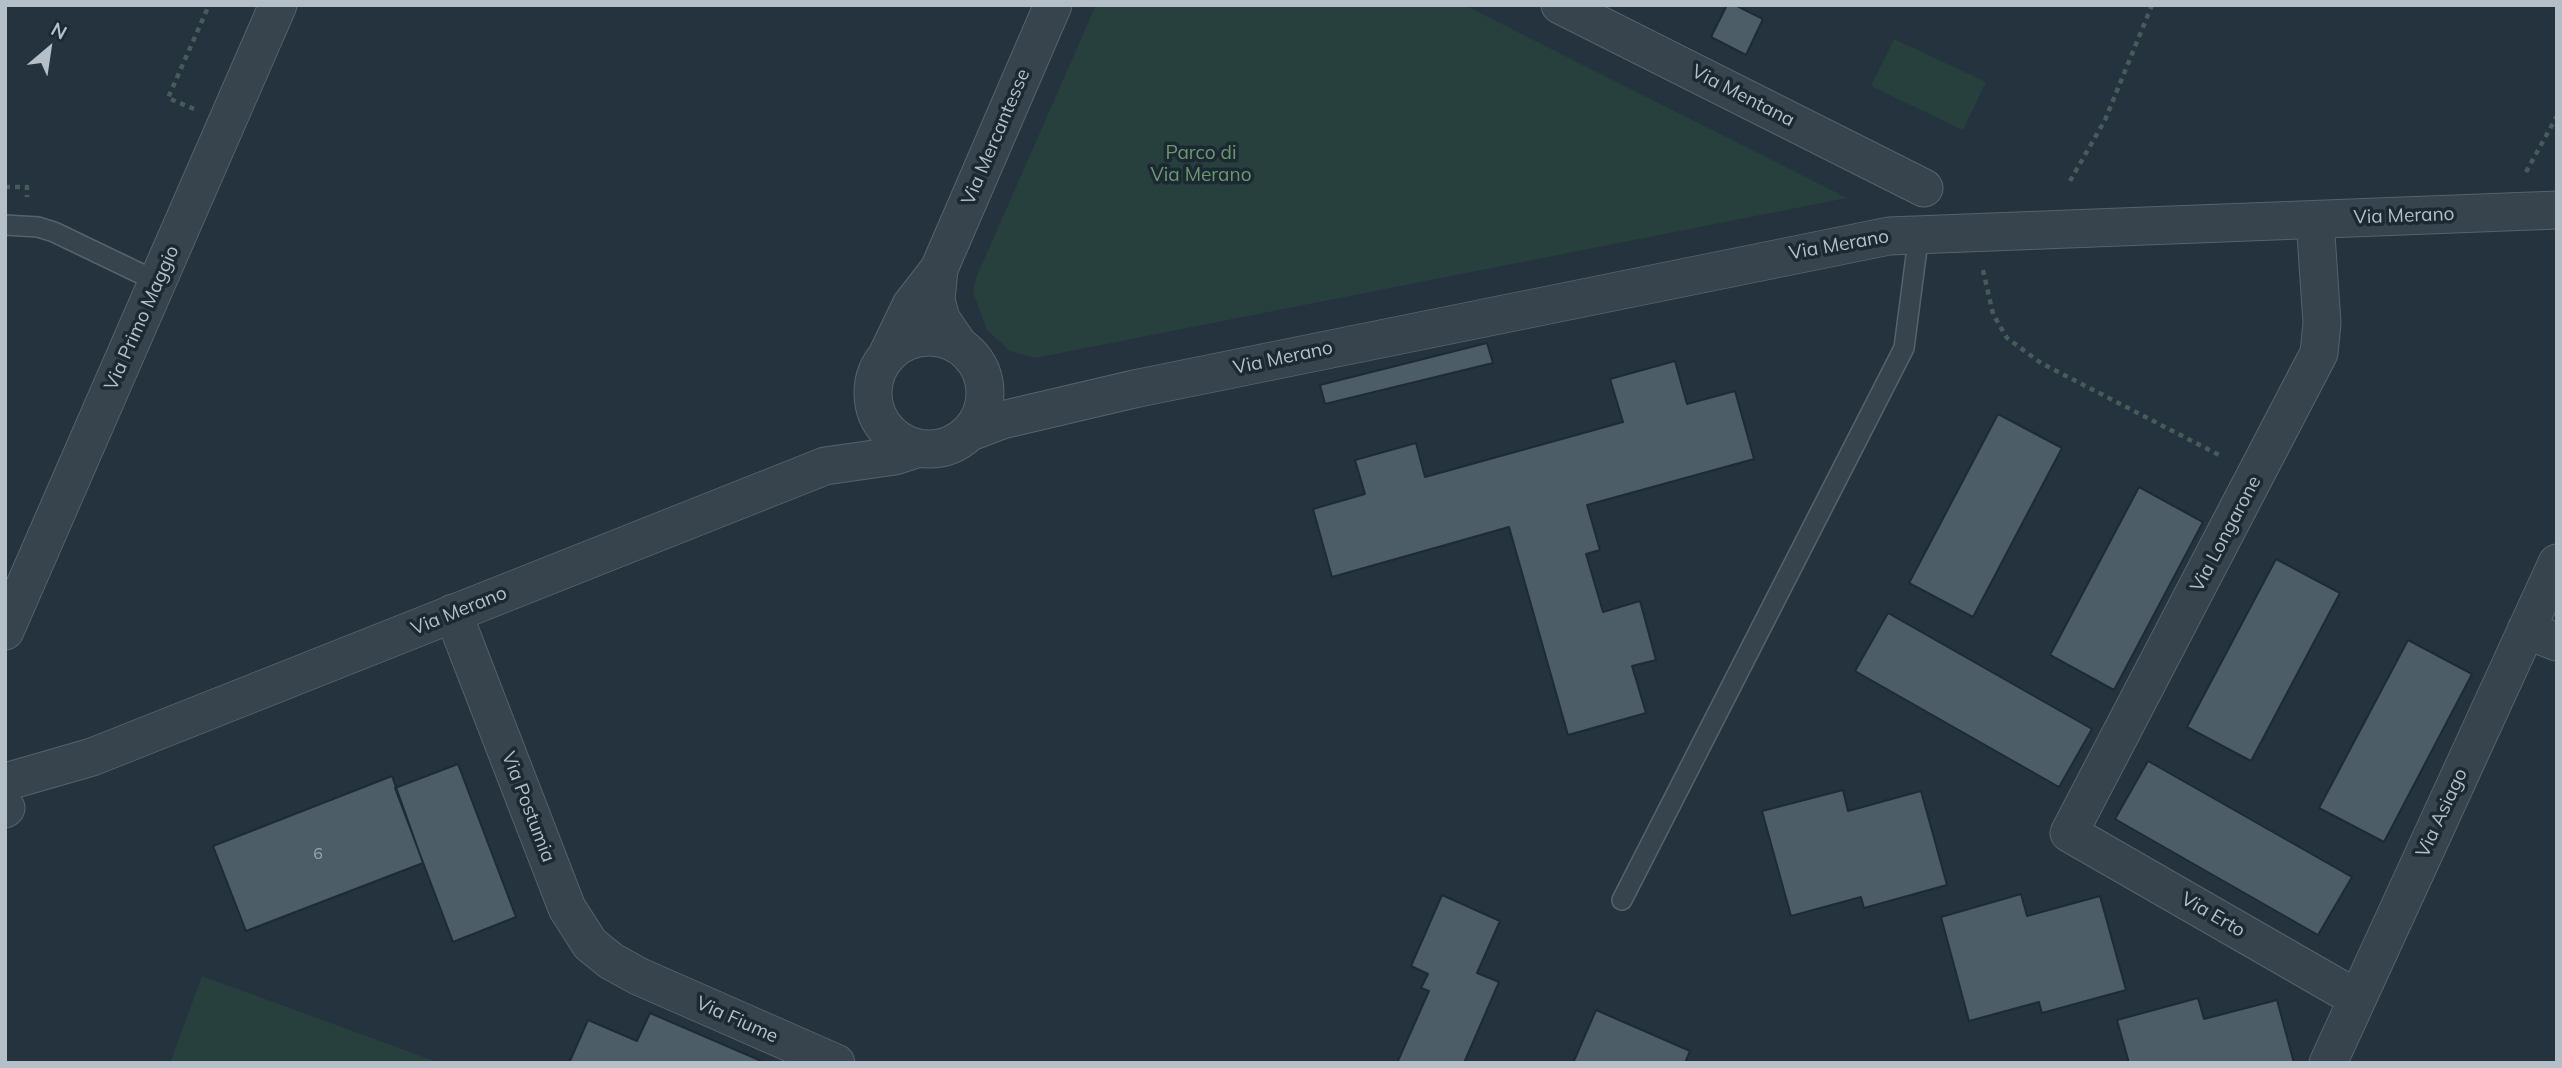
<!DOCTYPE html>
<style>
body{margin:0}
#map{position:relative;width:2562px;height:1068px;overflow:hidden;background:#24333d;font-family:Mulish,sans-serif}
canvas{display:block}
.frame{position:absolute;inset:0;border:7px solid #b4bfc8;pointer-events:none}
.north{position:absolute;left:14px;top:14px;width:70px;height:70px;-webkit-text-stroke:5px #1d2932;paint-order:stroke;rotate:29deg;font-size:19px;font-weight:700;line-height:28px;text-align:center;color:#b4bfc8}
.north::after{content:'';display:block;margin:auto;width:24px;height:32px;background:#b4bfc8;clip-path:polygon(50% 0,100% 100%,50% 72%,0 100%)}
</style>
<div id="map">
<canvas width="2562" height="1068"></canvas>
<div class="frame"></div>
<div class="north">N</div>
</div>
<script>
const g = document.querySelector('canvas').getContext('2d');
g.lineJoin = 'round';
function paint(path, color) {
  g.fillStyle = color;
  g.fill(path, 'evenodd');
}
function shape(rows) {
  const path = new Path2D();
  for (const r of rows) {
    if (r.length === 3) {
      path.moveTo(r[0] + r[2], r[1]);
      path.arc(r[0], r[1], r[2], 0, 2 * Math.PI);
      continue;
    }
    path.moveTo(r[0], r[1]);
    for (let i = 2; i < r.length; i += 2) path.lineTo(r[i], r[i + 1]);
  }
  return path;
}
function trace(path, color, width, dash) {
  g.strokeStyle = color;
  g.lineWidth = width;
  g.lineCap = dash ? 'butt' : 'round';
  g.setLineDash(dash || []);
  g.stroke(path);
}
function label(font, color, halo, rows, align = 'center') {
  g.font = font + ' Mulish,sans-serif';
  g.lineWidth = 7;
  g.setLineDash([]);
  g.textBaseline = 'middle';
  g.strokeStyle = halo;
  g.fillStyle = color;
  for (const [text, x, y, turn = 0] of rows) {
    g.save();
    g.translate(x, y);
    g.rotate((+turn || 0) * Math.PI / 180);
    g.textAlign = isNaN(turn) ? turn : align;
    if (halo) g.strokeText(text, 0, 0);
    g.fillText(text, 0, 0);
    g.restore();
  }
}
paint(shape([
 [1096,5,1464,5,1847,198,1035,358,1010,351,987,330,973,292,976,278],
 [1894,39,1986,82,1963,130,1871,86],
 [202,976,440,1063,170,1063]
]), '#27403e');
const building = shape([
 [1727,5,1735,5,1763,19,1746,55,1711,37,1727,5],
 [1487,343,1493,363,1325,404,1320,385,1487,343],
 [1675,361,1687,404,1735,391,1754,459,1587,505,1600,550,1586,554,1603,612,1640,601,1656,660,1632,666,1646,713,1568,735,1509,527,1332,577,1313,509,1365,494,1355,460,1416,443,1425,477,1623,422,1610,379,1675,361],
 [1998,414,2062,448,1973,617,1909,583,1998,414],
 [2139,487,2203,522,2114,690,2050,655,2139,487],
 [2276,559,2340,593,2251,761,2187,727,2276,559],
 [1888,613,2092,729,2059,787,1855,671,1888,613],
 [2408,640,2472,674,2384,842,2319,808,2408,640],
 [2148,761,2352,877,2318,935,2115,819,2148,761],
 [458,764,516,917,453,942,395,788,458,764],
 [392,776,423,863,246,931,213,846,392,776],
 [1843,790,1848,811,1921,791,1947,885,1864,908,1861,897,1791,916,1762,811,1843,790],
 [2021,894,2027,916,2100,896,2126,990,2042,1013,2039,1002,1969,1021,1941,917,2021,894],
 [1442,895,1500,921,1477,973,1499,982,1464,1063,1397,1063,1429,991,1421,988,1428,974,1411,966,1442,895],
 [2198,998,2204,1019,2277,1000,2294,1063,2129,1063,2117,1020,2198,998],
 [1596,1010,1690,1051,1685,1063,1573,1063,1596,1010],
 [650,1013,766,1063,569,1063,588,1020,637,1041,650,1013]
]);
paint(building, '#4d5d68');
trace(building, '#1f2b34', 2);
const service = shape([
 [5,225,38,227,54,232,158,282],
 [1622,900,1904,348,1919,233]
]);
const minor = shape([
 [1560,5,1924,188],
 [2315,220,2322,323,2319,353,2069,833,2356,998],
 [929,393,56],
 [958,344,941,319,936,300,939,269,1053,5],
 [888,353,911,305,939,269],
 [968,433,1002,420,1134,389,1889,236,2557,210],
 [453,613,567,908,590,944,611,961,638,976,836,1063],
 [2526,630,2557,642],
 [5,631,278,5],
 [5,782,92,757,825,466,895,456,919,448],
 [5,809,6,808],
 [2328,1063,2557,563]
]);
trace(service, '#56626b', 22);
trace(minor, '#56626b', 39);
trace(shape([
 [194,109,168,98,209,5],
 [2526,172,2557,116],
 [2070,181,2105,120,2152,5],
 [5,187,27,187,27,197],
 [1983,270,1993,314,2007,338,2041,363,2223,457]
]), '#465c5b', 4.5, [5, 5]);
trace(service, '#38444d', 19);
trace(minor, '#38444d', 37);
label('16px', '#9aa6b0', null, [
 ["6",318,854]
]);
label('19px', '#b4bfc8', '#1d2932', [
 ["Via Mentana",1743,96,27],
 ["Via Mercantesse",996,137,-67],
 ["Via Merano",2404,216,-2],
 ["Via Merano",1839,245,-10],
 ["Via Primo Maggio",142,318,-66],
 ["Via Merano",1283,358,-12],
 ["Via Longarone",2226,534,-62],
 ["Via Merano",459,611,-22],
 ["Via Postumia",528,807,69],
 ["Via Asiago",2442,813,-65],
 ["Via Erto",2213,915,30],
 ["Via Fiume",737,1020,24]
]);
label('19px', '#6b996e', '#1d2932', [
 ["Parco di",1201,153],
 ["Via Merano",1201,175]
]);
</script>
